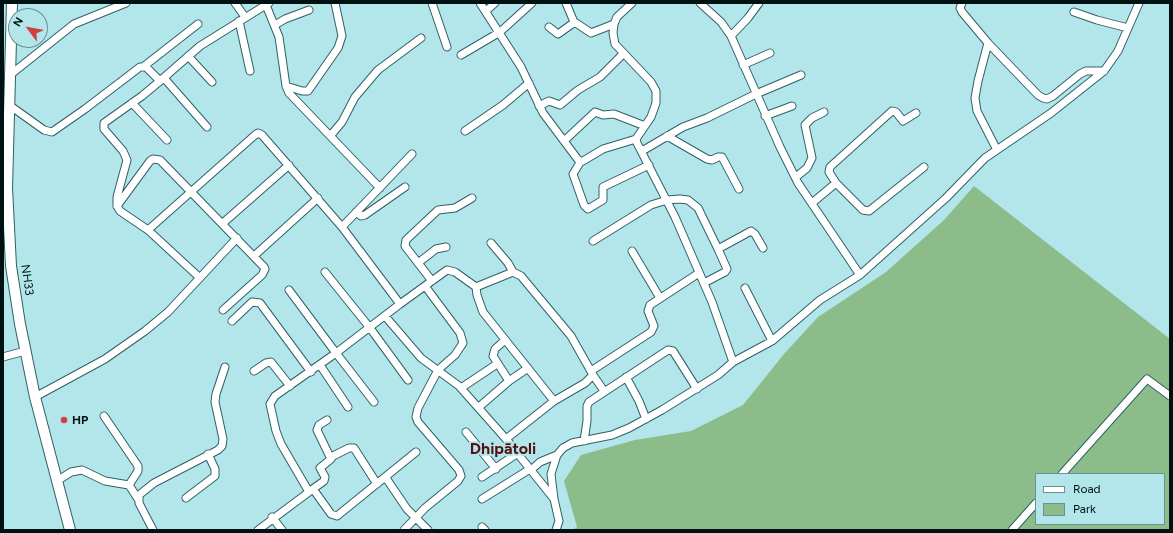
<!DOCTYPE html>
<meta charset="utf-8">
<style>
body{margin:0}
#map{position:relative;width:1173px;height:533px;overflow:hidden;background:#b2e6eb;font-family:Figtree,sans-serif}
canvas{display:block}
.frame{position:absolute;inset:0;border:4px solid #001112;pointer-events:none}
.legend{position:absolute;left:1035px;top:473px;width:130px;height:52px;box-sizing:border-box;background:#b2e6eb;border:1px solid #6b9194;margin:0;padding:5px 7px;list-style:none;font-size:12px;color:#001112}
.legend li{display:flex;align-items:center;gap:8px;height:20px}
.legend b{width:20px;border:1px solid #6b9194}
.north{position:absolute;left:8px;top:8px;width:40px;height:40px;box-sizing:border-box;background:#b2e6eb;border:1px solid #6b9194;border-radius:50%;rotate:302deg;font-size:11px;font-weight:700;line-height:16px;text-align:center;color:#001112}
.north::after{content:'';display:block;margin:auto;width:14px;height:18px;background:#cf4043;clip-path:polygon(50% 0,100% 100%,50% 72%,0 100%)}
</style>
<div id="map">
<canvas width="1173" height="533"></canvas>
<div class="frame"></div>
<ul class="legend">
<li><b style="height:5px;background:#fff"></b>Road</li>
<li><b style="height:11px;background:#8cbc8a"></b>Park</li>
</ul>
<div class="north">N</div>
</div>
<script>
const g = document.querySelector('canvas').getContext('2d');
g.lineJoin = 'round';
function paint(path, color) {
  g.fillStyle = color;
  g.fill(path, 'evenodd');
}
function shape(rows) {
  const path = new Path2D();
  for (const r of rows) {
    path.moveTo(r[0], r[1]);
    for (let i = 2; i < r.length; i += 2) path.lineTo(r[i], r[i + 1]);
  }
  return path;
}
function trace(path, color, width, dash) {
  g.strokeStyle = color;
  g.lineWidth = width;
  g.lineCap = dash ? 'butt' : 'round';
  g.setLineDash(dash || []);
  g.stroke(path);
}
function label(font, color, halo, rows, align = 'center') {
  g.font = font + ' Figtree,sans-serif';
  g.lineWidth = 4;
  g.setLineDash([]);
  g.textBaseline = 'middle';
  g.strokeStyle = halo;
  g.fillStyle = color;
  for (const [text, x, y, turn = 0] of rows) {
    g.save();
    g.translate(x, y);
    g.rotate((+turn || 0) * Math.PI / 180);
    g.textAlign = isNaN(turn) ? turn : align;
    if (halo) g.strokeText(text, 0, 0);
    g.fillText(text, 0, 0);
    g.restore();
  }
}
paint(shape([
 [974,186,1170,339,1170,530,573,530,577,527,564,481,581,455,635,440,691,431,743,405,784,354,818,317,886,272,944,220],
 [1036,474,1164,474,1164,524,1036,524]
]), '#8cbc8a');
const street = shape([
 [235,3,245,17],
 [432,3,447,47],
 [480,3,521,67,543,113,579,161,583,161,603,149,636,139],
 [566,3,574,22],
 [632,3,617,17,614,24,613,33,615,44,651,82,656,91,656,103,651,117,636,139,637,143,675,217,712,302,733,362],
 [700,3,721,22,731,36,780,147,798,183,860,275],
 [962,3,960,8,962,12,988,43,1038,95,1043,98,1047,99,1053,96,1080,74,1086,71,1104,71],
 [266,5,279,37,286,86,289,93,380,188],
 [486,11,495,3],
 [1074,12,1097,20,1128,28],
 [239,21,250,71],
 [275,25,285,19,309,10],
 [549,27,558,34,572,24,576,23,591,33,614,24],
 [731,36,748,18,759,3],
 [988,43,978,81,975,98,977,111,997,150],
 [461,55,500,32,532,3],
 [188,56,212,82],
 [743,65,770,53],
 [143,67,198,24],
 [10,75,74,24,126,3],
 [164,78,207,127],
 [160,81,142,96,104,123,104,129,123,151,127,160,117,197,117,206,120,211,148,230,200,278],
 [286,86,302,91,308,91,338,48,342,36,335,3],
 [132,103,167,140],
 [9,105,44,130,52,132,85,109,140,67,146,67,160,81,200,46,269,3],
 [539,106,549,101,560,105,578,90,600,77,623,54],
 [765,116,792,106],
 [465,131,503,105,529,83],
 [331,135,342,122,355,97,378,70,421,38],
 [667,136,707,159,712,160,718,157,722,157,739,189],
 [564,141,595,112,603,115,614,114,645,126],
 [642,151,683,127,707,118,756,94,801,75],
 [581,161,573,174,584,205,588,209,603,200,603,187,649,165],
 [796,177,807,168,812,158,805,125,812,118,824,112],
 [836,183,863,210,869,211,924,167],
 [812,203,836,183,829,172,830,167,892,111,896,112,903,121,916,113],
 [117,206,150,161,153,159,160,160,264,267,265,269,262,275,223,310],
 [356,212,361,216,365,215,405,187],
 [223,223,289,165],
 [342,227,412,154],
 [148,230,255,135,258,133,262,135,342,227,400,304,336,353,374,402],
 [593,241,651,205,667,200,680,199,688,200,698,208,718,249],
 [491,243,508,263,513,272],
 [632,251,660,298],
 [254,256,318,198],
 [418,263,436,249,446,247],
 [325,272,370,328,408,380],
 [432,281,405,246,406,240,438,210,455,208,472,198],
 [704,283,725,272,727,269,718,249,751,231,755,234,763,248],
 [476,287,477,295,483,312,554,401],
 [745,288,772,341],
 [400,304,447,270,455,272,476,287,513,272,521,276,571,336,593,375,585,383,554,401,506,439],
 [385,316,421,358,459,386,506,439,554,499,559,521,556,530],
 [232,321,252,302,260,303,311,372],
 [505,340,495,349,493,356,509,381],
 [3,357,25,351],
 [320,365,348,407],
 [254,371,266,363,271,362,290,386],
 [591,371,651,332,654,326,648,311,650,305,699,273],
 [593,375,604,391],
 [626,377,639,401,646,419],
 [461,388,497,364],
 [35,397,105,359,145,331,168,312,237,238],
 [479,407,509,381,528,368],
 [104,416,138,466,138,471,129,485,138,499],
 [466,432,496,469],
 [584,441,587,421,587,406,589,402,668,350,673,351,697,389],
 [331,457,349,448,354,448,377,484],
 [531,470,540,462,557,455],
 [1062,474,1147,379,1170,396],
 [482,477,518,453],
 [386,478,407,509,428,530],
 [57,481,71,472,82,470,105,481,129,485],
 [313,489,331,514,337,516,416,452],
 [310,491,324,481,325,477,320,468,331,459,317,430,319,425,327,420],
 [186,498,215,476,215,469,208,454],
 [482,499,530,469],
 [554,499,551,474,557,455,563,448,572,443,612,435,629,428,662,410,718,375,733,362,772,341,820,300,860,275,946,198,985,158,1051,113,1104,71,1118,51,1139,3],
 [272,517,282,530],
 [482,527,485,530],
 [153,530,139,503,139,495,154,483,218,450,222,446,223,439,215,402,216,394,225,367],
 [258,530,309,492,281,444,276,431,270,404,275,396,336,353,289,290],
 [404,530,425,508,458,481,461,476,459,470,418,422,416,417,418,408,438,370,455,355,463,343,460,333,425,286],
 [1012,530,1036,503]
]);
const secondary = shape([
 [12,3,7,188,11,266,20,324,35,397,70,530]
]);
trace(street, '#306065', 9);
trace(secondary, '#306065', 12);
trace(street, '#fff', 7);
trace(secondary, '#fff', 10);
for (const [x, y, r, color] of [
 [64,420,4,"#cf4043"]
]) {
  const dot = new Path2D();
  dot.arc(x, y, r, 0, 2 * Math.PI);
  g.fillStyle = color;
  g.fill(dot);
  trace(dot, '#b2e6eb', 1.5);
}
label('12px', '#001112', '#b2e6eb', [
 ["NH33",27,280,82]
]);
label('bold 12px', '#001112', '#b2e6eb', [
 ["HP",72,420]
], 'left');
label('bold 16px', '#551013', '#b2e6eb', [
 ["Dhipātoli",503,449]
]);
</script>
